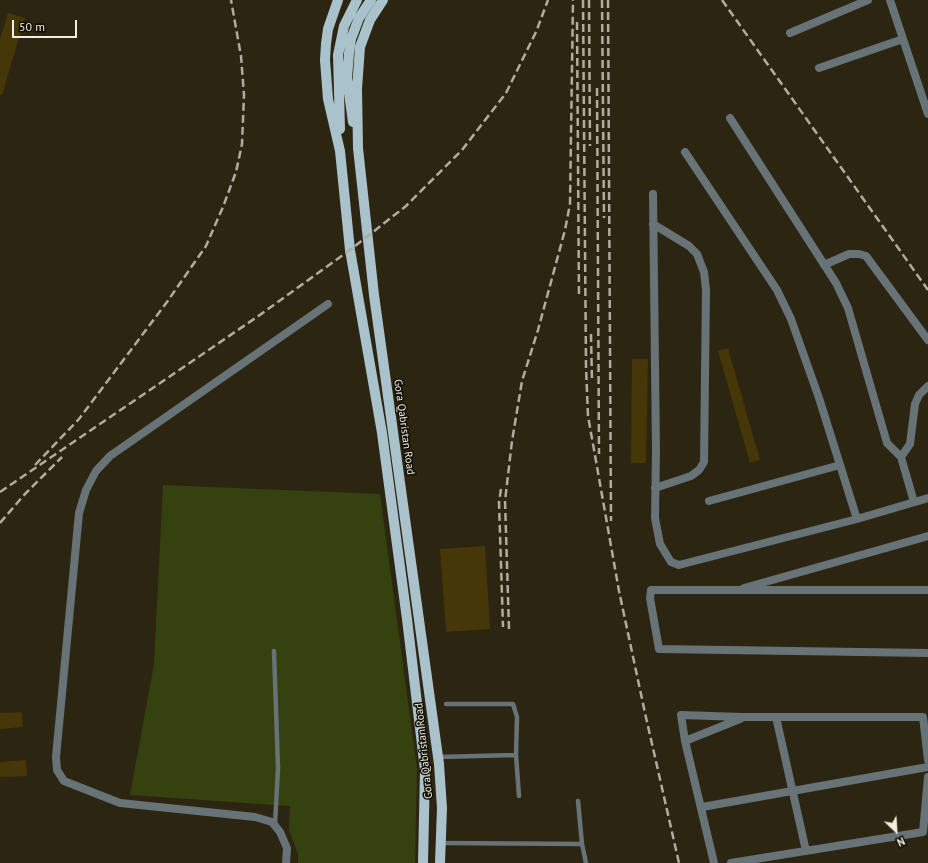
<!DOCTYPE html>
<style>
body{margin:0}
#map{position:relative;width:928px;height:863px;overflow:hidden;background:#2c2511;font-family:"PT Sans",sans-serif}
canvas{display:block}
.north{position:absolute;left:876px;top:811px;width:40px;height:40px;-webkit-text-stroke:3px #110e06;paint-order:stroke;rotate:155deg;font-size:11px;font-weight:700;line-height:16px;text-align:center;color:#f2ede1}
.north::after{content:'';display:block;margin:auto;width:14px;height:18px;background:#f2ede1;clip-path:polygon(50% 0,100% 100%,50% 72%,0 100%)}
.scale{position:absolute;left:12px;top:20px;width:65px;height:18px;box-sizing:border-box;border:2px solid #f2ede1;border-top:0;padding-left:5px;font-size:12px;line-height:14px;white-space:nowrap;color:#f2ede1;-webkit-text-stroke:3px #110e06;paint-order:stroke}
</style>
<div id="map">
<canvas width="928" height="863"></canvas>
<div class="north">N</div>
<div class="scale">50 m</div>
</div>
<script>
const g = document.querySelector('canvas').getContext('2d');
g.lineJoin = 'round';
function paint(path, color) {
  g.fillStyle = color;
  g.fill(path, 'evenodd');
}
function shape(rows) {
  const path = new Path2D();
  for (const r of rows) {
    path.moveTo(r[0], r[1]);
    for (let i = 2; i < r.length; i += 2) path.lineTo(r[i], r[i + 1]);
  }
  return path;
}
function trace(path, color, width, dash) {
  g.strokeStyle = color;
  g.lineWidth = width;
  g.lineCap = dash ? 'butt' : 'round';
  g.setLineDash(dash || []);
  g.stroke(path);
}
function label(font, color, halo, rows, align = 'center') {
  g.font = font + ' "PT Sans",sans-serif';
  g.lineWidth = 3;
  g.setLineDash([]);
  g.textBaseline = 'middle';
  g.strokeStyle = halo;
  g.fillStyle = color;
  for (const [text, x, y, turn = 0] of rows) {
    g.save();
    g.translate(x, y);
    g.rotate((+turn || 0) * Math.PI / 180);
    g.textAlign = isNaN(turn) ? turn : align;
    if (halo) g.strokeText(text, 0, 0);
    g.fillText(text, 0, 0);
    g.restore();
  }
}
paint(shape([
 [163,485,380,494,417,769,415,863,298,863,298,854,289,830,290,806,130,795,154,664]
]), '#364110');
paint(shape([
 [8,13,25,18,2,95,0,95,0,39],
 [728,348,760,460,750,463,718,351],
 [632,359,648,359,646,463,631,463],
 [485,546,490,629,446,632,440,549],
 [22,712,23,727,0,729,0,713],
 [26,760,27,776,0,777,0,762]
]), '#453707');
trace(shape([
 [274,651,278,768,275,825],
 [446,704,513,704,517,717,516,755,519,796],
 [438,757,516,755],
 [578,801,582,844,586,863],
 [440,843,582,844]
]), '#677377', 4.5);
trace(shape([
 [890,0,928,114],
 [790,33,868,0],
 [819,68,903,39],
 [730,118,836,283,848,308,887,443,901,457,914,502],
 [685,152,777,290,791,319,819,398,857,519],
 [653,194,656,451,655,518,660,544,671,562,679,565,857,519,928,498],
 [653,224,689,246,697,254,704,272,706,290,704,462,699,470,691,476,655,488],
 [824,265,849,254,859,254,866,256,928,340],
 [901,457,910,444,915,404,919,395,928,386],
 [709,501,840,465],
 [744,588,928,536],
 [928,590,651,590,650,598,659,649,928,653],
 [776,717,806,851],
 [685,741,740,719],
 [702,807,928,767],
 [286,863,287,848,280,832,272,822,255,817,120,803,64,781,57,770,56,757,79,513,86,490,96,471,110,456,328,304],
 [714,863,685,741,681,715,742,717,923,717,928,760],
 [731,863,923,832,928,777]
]), '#677377', 8);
trace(shape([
 [338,0,328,29,326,44,325,60,328,99,340,151,350,250,382,433,407,619,425,770,423,863],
 [383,0,370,20,360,47,357,89,358,148,374,295,439,764,442,808,440,863],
 [353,122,347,78,349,53,351,39,359,18,371,0],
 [340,129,338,55,344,26,357,0]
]), '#a9c2cb', 10);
trace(shape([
 [583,0,586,367,588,416,619,591,645,713,679,863],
 [589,0,590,146],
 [602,0,604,218],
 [608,0,611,521],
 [722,0,928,290],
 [577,22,579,298],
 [597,88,599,454],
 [591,334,592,382],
 [35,465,79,419,167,302,206,246,223,207,236,172,242,144,244,95,241,56,231,0],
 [501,489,499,502,503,627],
 [0,492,257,317,350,250,406,206,462,150,506,93,536,32,548,0],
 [0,523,24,495,62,457],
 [509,629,505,501,512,441,522,381,538,330,565,230,570,204,573,0]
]), '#b1ac9d', 2.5, [8, 4]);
label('11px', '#f2ede1', '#110e06', [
 ["Gora Qabristan Road",404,427,82],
 ["Gora Qabristan Road",424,751,-96]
]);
</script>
